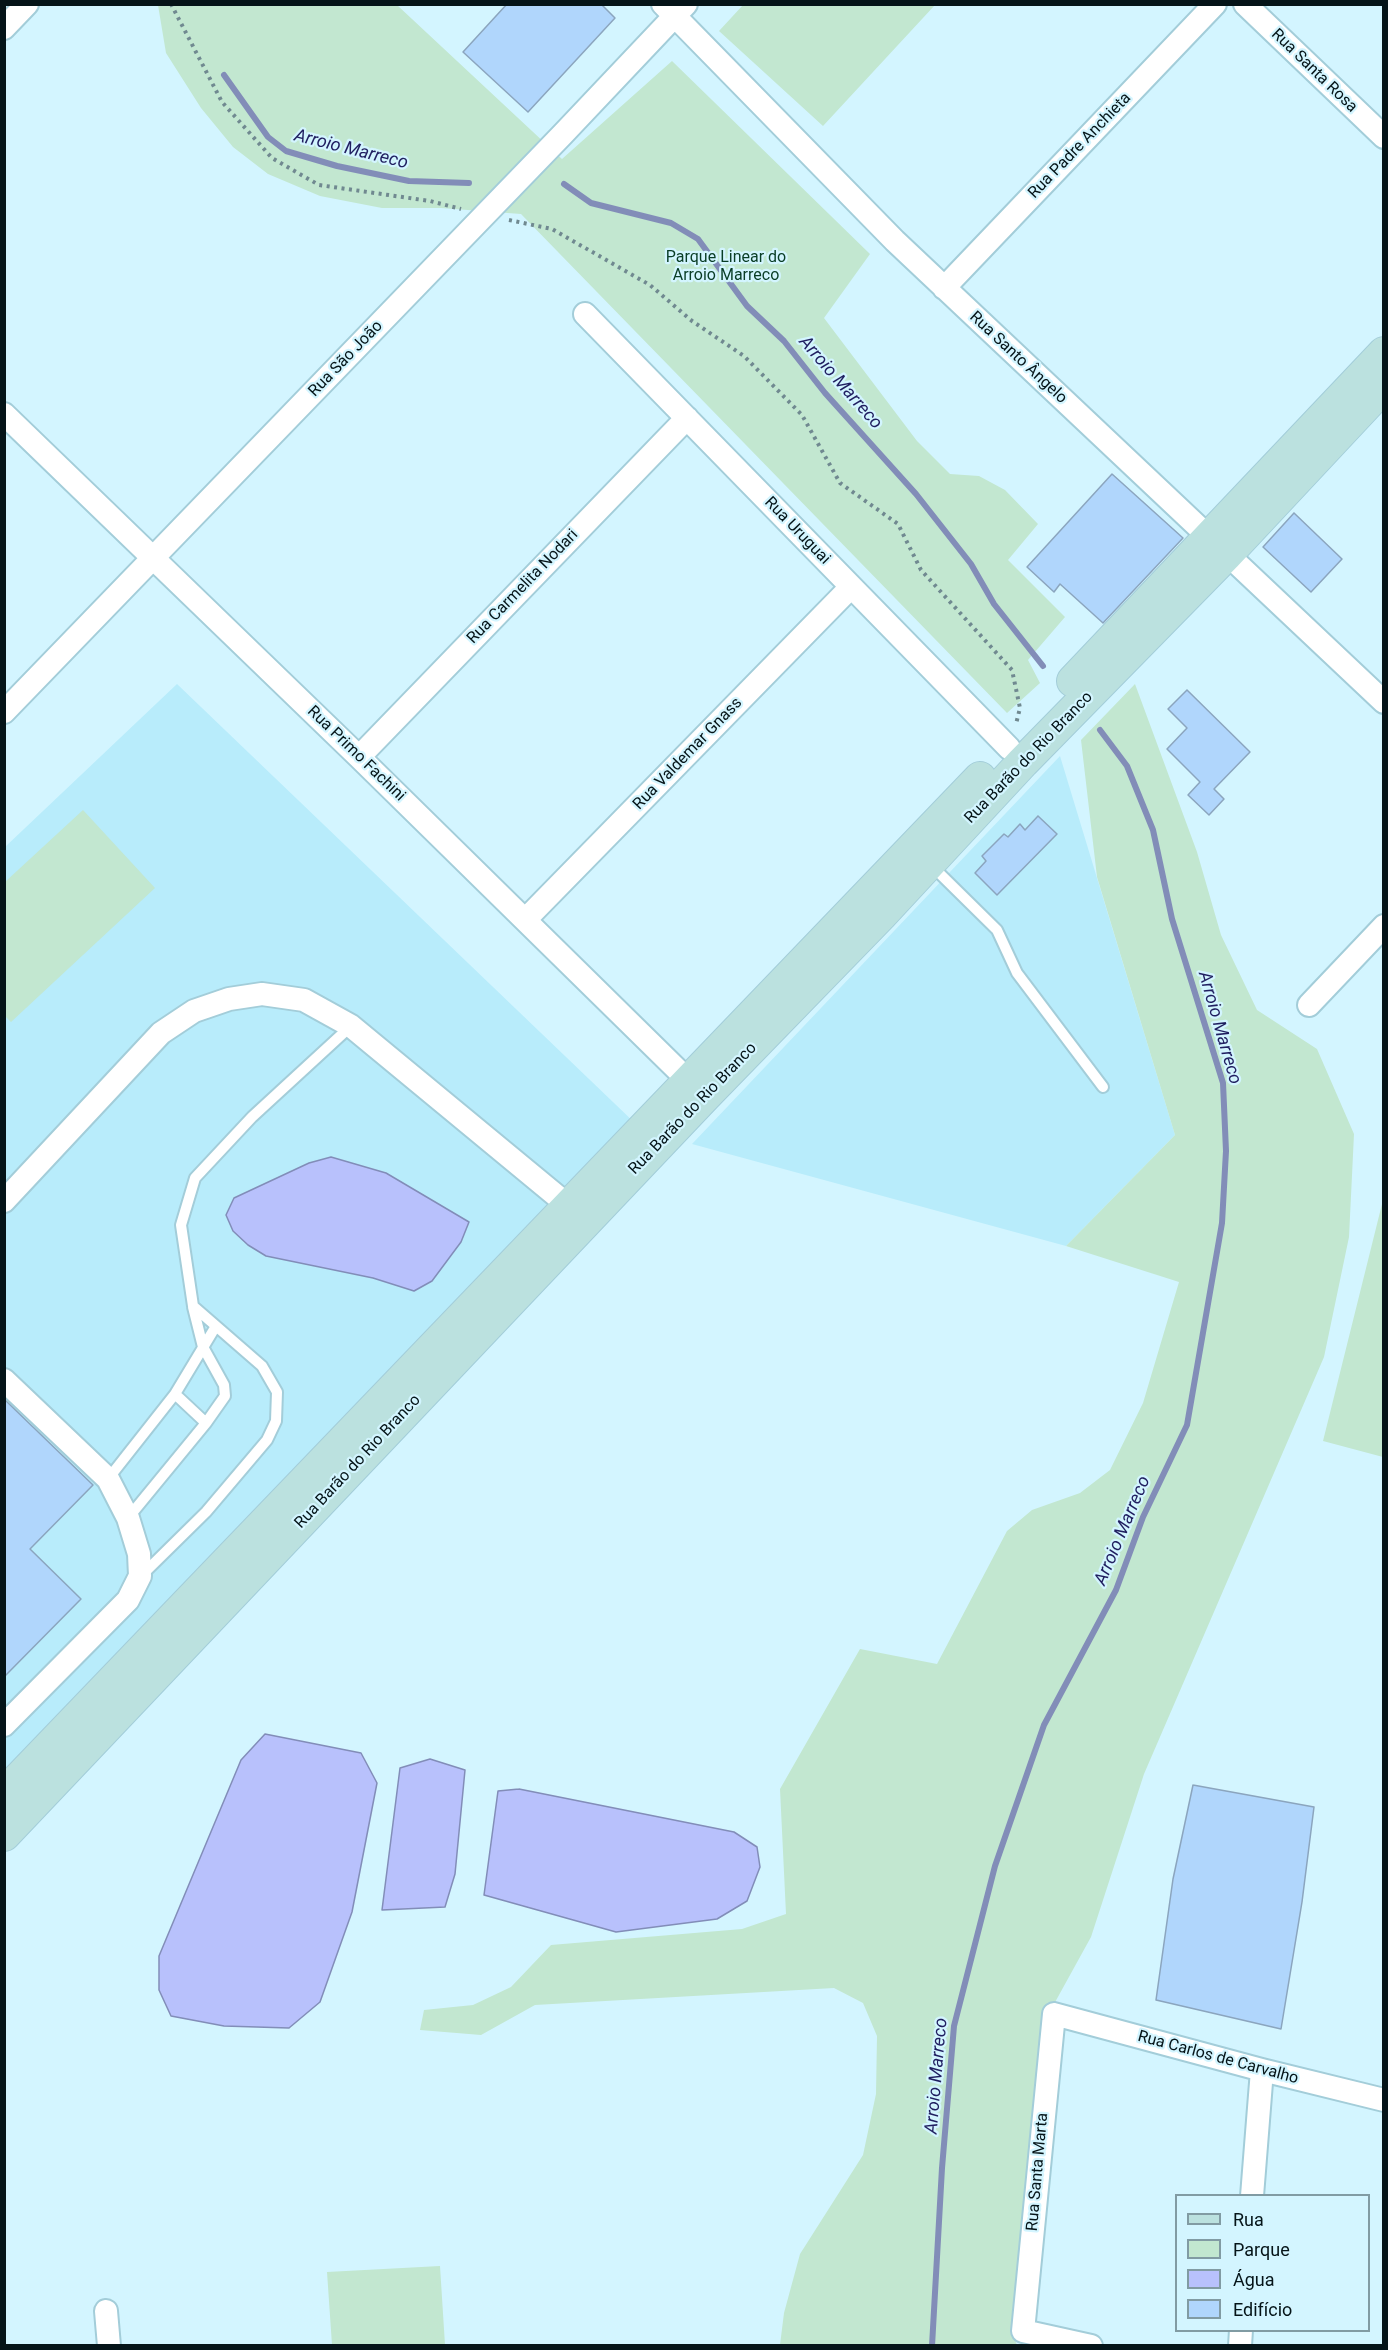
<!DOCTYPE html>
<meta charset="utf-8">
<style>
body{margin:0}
#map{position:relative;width:1388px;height:2350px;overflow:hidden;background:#d3f5ff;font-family:Roboto,sans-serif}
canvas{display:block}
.frame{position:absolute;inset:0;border:6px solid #051418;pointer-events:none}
.legend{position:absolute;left:1175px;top:2194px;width:195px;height:138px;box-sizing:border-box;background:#d3f5ff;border:2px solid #819ba3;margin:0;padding:8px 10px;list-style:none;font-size:18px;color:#051418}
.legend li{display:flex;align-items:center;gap:12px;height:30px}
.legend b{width:30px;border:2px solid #819ba3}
</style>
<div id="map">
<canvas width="1388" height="2350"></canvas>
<div class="frame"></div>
<ul class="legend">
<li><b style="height:8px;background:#bbe1df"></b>Rua</li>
<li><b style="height:16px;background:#c2e7d0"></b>Parque</li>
<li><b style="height:16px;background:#b8c1fc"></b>Água</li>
<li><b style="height:16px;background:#b0d6fc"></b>Edifício</li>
</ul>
</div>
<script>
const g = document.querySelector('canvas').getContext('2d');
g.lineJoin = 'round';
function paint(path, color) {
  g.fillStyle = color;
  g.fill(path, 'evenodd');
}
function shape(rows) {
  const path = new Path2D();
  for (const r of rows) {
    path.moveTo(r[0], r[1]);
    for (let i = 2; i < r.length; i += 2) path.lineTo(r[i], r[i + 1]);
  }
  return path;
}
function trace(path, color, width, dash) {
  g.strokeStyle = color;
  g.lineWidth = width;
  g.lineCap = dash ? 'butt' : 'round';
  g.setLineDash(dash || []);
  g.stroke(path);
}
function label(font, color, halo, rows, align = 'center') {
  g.font = font + ' Roboto,sans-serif';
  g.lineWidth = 4.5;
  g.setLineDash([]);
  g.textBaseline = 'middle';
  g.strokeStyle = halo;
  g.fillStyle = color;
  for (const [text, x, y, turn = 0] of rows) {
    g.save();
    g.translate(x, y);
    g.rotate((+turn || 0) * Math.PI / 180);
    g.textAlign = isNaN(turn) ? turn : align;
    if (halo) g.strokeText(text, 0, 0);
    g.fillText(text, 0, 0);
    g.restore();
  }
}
paint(shape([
 [177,684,638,1126,5,1777,5,847],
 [1060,756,1175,1135,1066,1246,692,1144]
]), '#b8ecfb');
paint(shape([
 [158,5,397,5,562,159,672,61,870,254,824,318,917,441,950,474,979,476,1005,490,1038,524,1008,560,1065,617,1028,660,1040,683,1007,713,521,214,441,208,382,208,320,196,268,174,233,147,201,108,166,53],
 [743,5,743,4,935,5,823,126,719,31],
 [1135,684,1197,852,1221,935,1257,1010,1317,1049,1354,1134,1349,1237,1324,1357,1144,1774,1091,1937,1043,2024,1014,2338,1017,2345,780,2345,784,2313,800,2254,863,2155,876,2094,877,2036,863,2003,834,1988,535,2005,481,2035,420,2030,424,2010,473,2005,511,1987,551,1945,742,1929,786,1914,780,1789,860,1649,937,1664,1007,1531,1032,1510,1080,1493,1110,1470,1143,1403,1179,1282,1066,1246,1175,1135,1097,877,1081,740],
 [83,810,155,888,11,1022,4,1015,5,882],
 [1383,1200,1383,1457,1323,1441],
 [440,2266,445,2345,332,2345,327,2272]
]), '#c2e7d0');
const water = shape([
 [331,1157,386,1173,469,1222,461,1242,432,1281,414,1291,373,1278,266,1256,248,1245,233,1231,226,1215,234,1198,309,1163,331,1157],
 [265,1734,361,1753,377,1783,352,1912,320,2002,289,2028,224,2026,171,2016,159,1990,159,1956,241,1760,265,1734],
 [430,1759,465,1770,455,1874,445,1907,382,1910,400,1768,430,1759],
 [519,1789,734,1832,757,1847,760,1867,747,1901,717,1919,616,1932,484,1895,498,1791,519,1789]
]);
paint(water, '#b8c1fc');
trace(water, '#828db8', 1.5);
trace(shape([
 [224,75,268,137,286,151,337,166,409,181,469,183],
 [564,184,591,203,671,223,698,239,747,306,784,341,825,393,916,494,971,564,994,604,1043,666],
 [932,2346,942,2168,954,2026,995,1866,1044,1725,1116,1590,1143,1517,1187,1425,1222,1223,1226,1151,1223,1083,1172,919,1153,830,1127,766,1100,730]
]), '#828db8', 6);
const building = shape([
 [507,4,601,4,615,18,528,112,463,52,507,4],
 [1112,474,1183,538,1103,623,1060,584,1054,592,1027,567,1112,474],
 [1294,513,1342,559,1311,592,1263,547,1294,513],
 [1187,690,1250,752,1214,789,1224,799,1209,815,1188,795,1200,782,1167,749,1187,728,1168,709,1187,690],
 [1038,816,1057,834,997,895,975,873,986,861,982,856,1004,834,1008,837,1020,824,1025,830,1038,816],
 [4,1399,93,1485,30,1549,81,1599,4,1677,4,1399],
 [1193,1785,1314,1807,1302,1902,1281,2029,1156,2000,1173,1879,1193,1785]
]);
paint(building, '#b0d6fc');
trace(building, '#8ba5be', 1.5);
const service = shape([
 [932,866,997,930,1017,973,1103,1087],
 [175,1394,206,1423],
 [108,1479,175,1394,216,1326],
 [128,1518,206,1423,225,1396,224,1385,203,1347,193,1307],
 [141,1576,206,1512,267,1440,276,1421,277,1392,262,1366,193,1306,181,1225,195,1178,252,1117,351,1026]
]);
const minor = shape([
 [663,4,895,241,1384,702],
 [1245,4,1384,137],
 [4,28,27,4],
 [944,288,1215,4],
 [585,314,1009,748],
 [4,414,359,757,699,1091],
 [4,712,563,134,686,4],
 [359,757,687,418],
 [525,920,851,587],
 [1309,1005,1384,926],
 [4,1201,161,1033,194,1011,229,999,262,994,304,1000,351,1026,581,1216],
 [4,1380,108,1479,128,1518,139,1554,140,1576,128,1600,4,1725],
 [1252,2196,1262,2070],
 [106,2311,109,2346],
 [1091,2346,1023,2331,1054,2014,1262,2070,1384,2100],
 [1240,2346,1241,2330]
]);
const secondary = shape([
 [1073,681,1384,353],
 [4,1794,980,778],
 [4,1835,705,1096,881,915,1023,762,1226,555,1384,386]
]);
trace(service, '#a3cdd9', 14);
trace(minor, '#a3cdd9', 26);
trace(secondary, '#a3cdd9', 34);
trace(shape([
 [171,4,222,102,272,158,319,185,430,201,461,209],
 [509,220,552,229,650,285,692,321,744,356,802,415,840,483,898,524,921,570,1012,670,1020,708,1016,724]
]), '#708990', 4, [3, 4.5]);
trace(service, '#fff', 10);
trace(minor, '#fff', 22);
trace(secondary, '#bbe1df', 32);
label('16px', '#051418', '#d3f5ff', [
 ["Rua Santa Rosa",1314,71,44],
 ["Rua Padre Anchieta",1080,146,-46],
 ["Rua Santo Ângelo",1018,358,43],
 ["Rua São João",346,359,-46],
 ["Rua Uruguai",797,531,46],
 ["Rua Carmelita Nodari",523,587,-46],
 ["Rua Primo Fachini",356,754,44],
 ["Rua Valdemar Gnass",688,754,-46],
 ["Rua Barão do Rio Branco",1029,758,-46],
 ["Rua Barão do Rio Branco",693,1109,-46],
 ["Rua Barão do Rio Branco",358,1462,-47],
 ["Rua Carlos de Carvalho",1218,2058,15],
 ["Rua Santa Marta",1038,2172,-85]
]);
label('16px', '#093d25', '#d3f5ff', [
 ["Parque Linear do",726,258],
 ["Arroio Marreco",726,276]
]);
label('italic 18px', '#201f60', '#d3f5ff', [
 ["Arroio Marreco",351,150,14],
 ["Arroio Marreco",840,383,49],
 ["Arroio Marreco",1219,1028,74],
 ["Arroio Marreco",1123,1531,-67],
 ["Arroio Marreco",937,2076,-85]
]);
</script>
